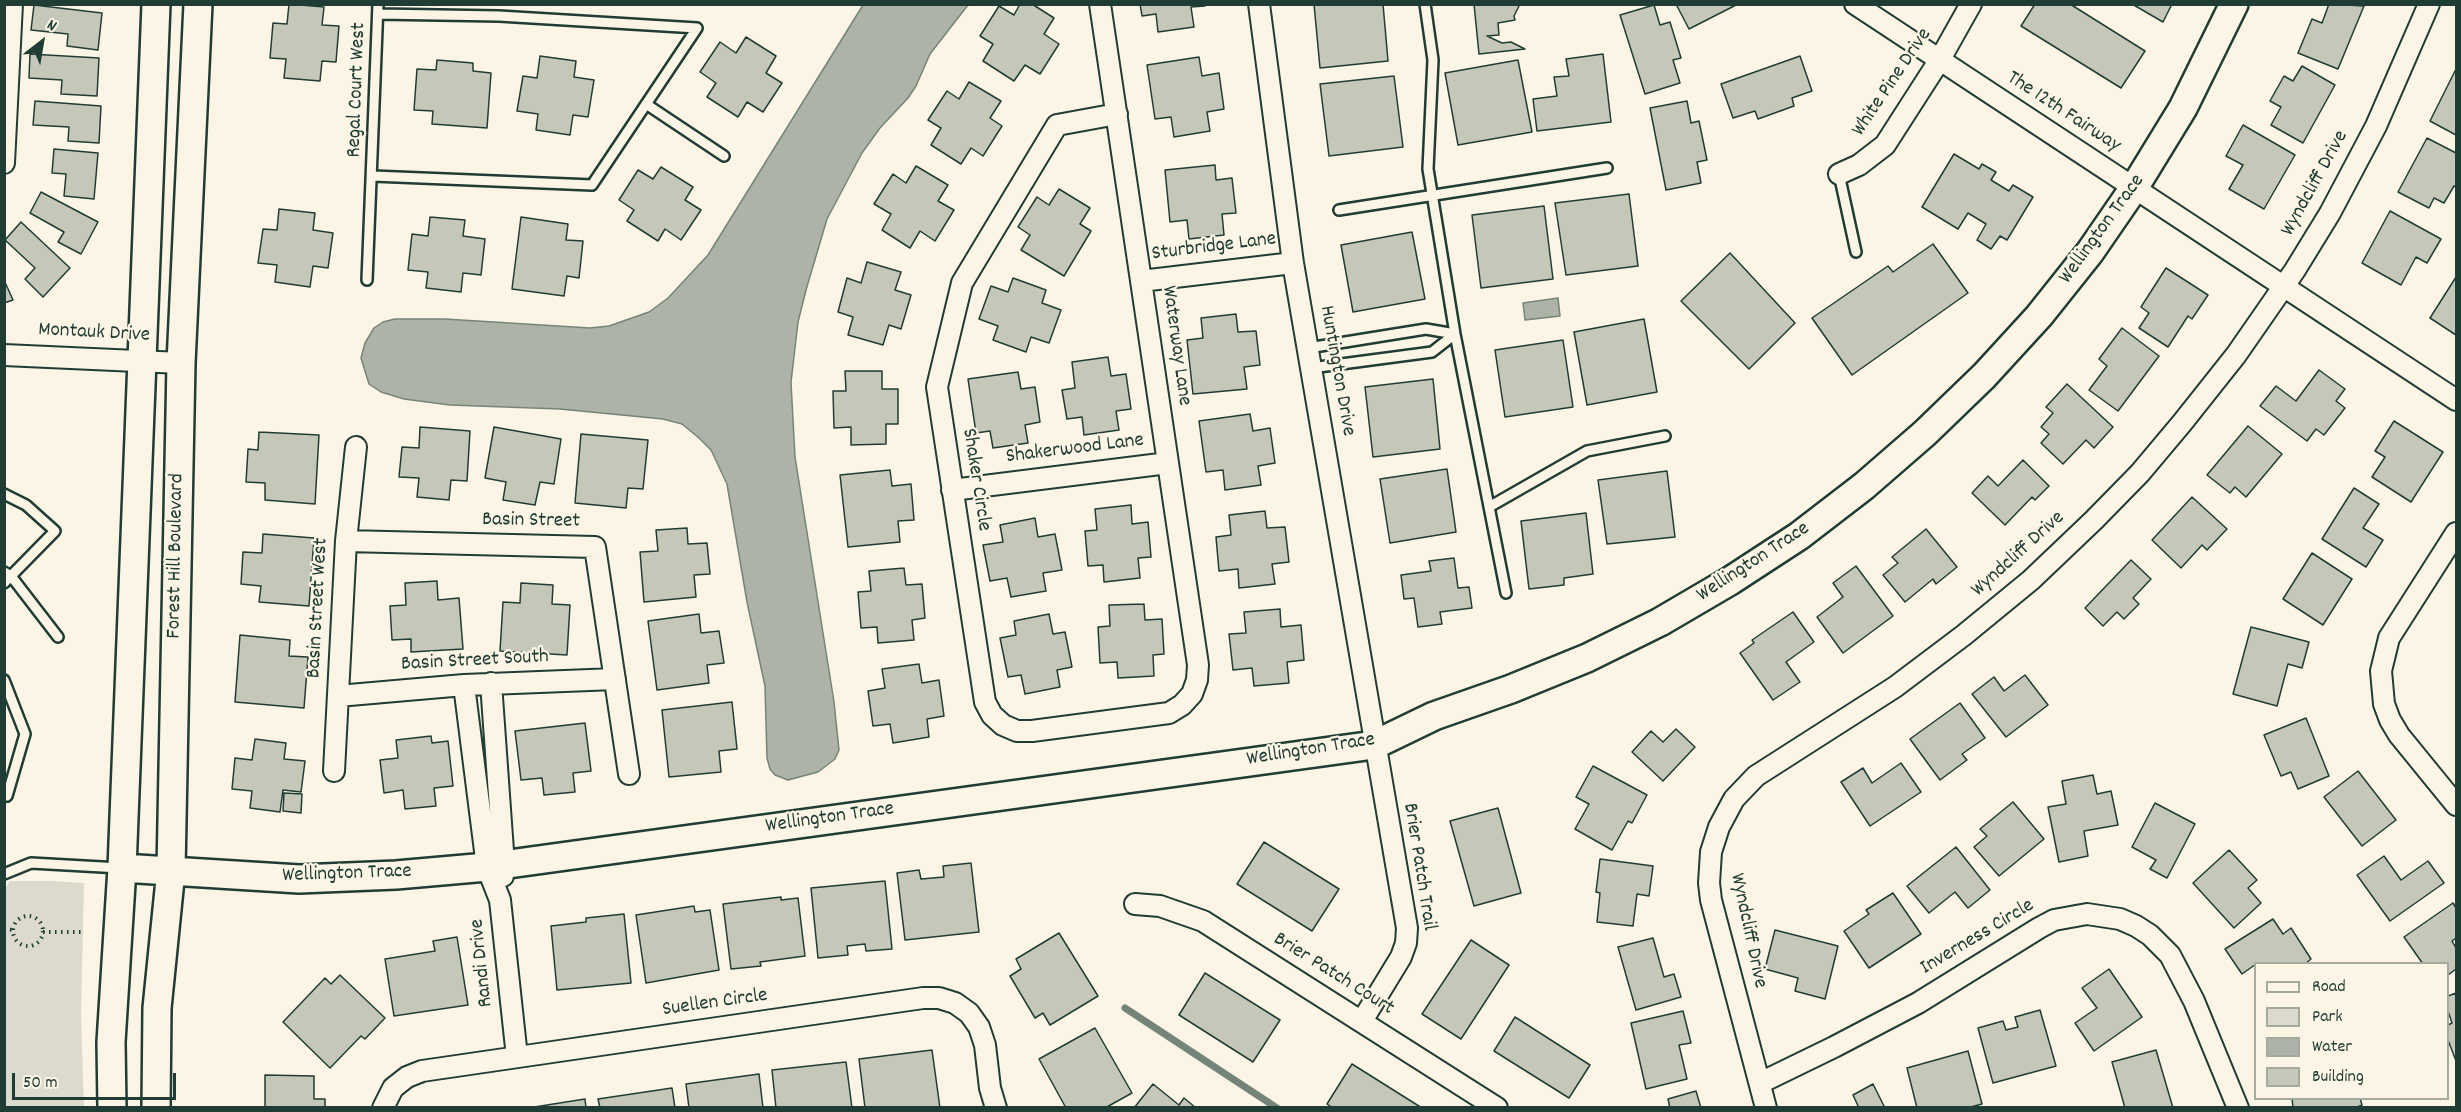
<!DOCTYPE html>
<style>
body{margin:0}
#map{position:relative;width:2461px;height:1112px;overflow:hidden;background:#fcf5e5;font-family:Dekko,sans-serif}
canvas{display:block}
.frame{position:absolute;inset:0;border:6px solid #1f3d34;pointer-events:none}
.legend{position:absolute;left:2254px;top:962px;width:195px;height:138px;box-sizing:border-box;background:#fcf5e5;border:2px solid #a4ab9e;margin:0;padding:8px 10px;list-style:none;font-size:18px;color:#1f3d34}
.legend li{display:flex;align-items:center;gap:12px;height:30px}
.legend b{width:30px;border:2px solid #a4ab9e}
.north{position:absolute;left:12px;top:12px;width:60px;height:60px;-webkit-text-stroke:4px #fcf5e5;paint-order:stroke;rotate:31deg;font-size:16px;font-weight:700;line-height:24px;text-align:center;color:#1f3d34}
.north::after{content:'';display:block;margin:auto;width:21px;height:27px;background:#1f3d34;clip-path:polygon(50% 0,100% 100%,50% 72%,0 100%)}
.scale{position:absolute;left:12px;top:1073px;width:164px;height:27px;box-sizing:border-box;border:3px solid #1f3d34;border-top:0;padding-left:8px;font-size:18px;line-height:21px;white-space:nowrap;color:#1f3d34;-webkit-text-stroke:4px #fcf5e5;paint-order:stroke}
</style>
<div id="map">
<canvas width="2461" height="1112"></canvas>
<div class="frame"></div>
<ul class="legend">
<li><b style="height:8px;background:#fcf5e5"></b>Road</li>
<li><b style="height:16px;background:#dcdacc"></b>Park</li>
<li><b style="height:16px;background:#aeb3a7"></b>Water</li>
<li><b style="height:16px;background:#c5c7b9"></b>Building</li>
</ul>
<div class="north">N</div>
<div class="scale">50 m</div>
</div>
<script>
const g = document.querySelector('canvas').getContext('2d');
g.lineJoin = 'round';
function paint(path, color) {
  g.fillStyle = color;
  g.fill(path, 'evenodd');
}
function shape(rows) {
  const path = new Path2D();
  for (const r of rows) {
    if (r.length === 3) {
      path.moveTo(r[0] + r[2], r[1]);
      path.arc(r[0], r[1], r[2], 0, 2 * Math.PI);
      continue;
    }
    path.moveTo(r[0], r[1]);
    for (let i = 2; i < r.length; i += 2) path.lineTo(r[i], r[i + 1]);
  }
  return path;
}
function trace(path, color, width, dash) {
  g.strokeStyle = color;
  g.lineWidth = width;
  g.lineCap = dash ? 'butt' : 'round';
  g.setLineDash(dash || []);
  g.stroke(path);
}
function label(font, color, halo, rows, align = 'center') {
  g.font = font + ' Dekko,sans-serif';
  g.lineWidth = 4.5;
  g.setLineDash([]);
  g.textBaseline = 'middle';
  g.strokeStyle = halo;
  g.fillStyle = color;
  for (const [text, x, y, turn = 0] of rows) {
    g.save();
    g.translate(x, y);
    g.rotate((+turn || 0) * Math.PI / 180);
    g.textAlign = isNaN(turn) ? turn : align;
    if (halo) g.strokeText(text, 0, 0);
    g.fillText(text, 0, 0);
    g.restore();
  }
}
paint(shape([
 [10,881,52,881,84,883,81,1015,84,1107,5,1107,4,890]
]), '#dcdacc');
const water = shape([
 [863,5,968,5,930,54,916,86,908,98,880,128,862,153,827,219,806,290,798,322,791,382,795,457,834,702,839,750,835,759,818,772,788,780,775,775,770,769,767,758,765,686,747,602,727,484,711,450,699,438,682,424,663,419,560,409,450,405,404,399,381,392,369,384,361,358,365,343,374,328,383,322,395,319,445,319,590,328,609,326,649,312,668,298,708,255,863,5],
 [1558,298,1560,316,1525,320,1523,303,1558,298]
]);
paint(water, '#aeb3a7');
trace(water, '#758479', 1.5);
trace(shape([
 [1125,1008,1277,1108]
]), '#758479', 7);
const building = shape([
 [289,4,324,7,322,25,339,26,336,62,322,61,320,81,284,78,286,59,270,58,273,23,287,24,289,4],
 [1020,4,1032,4,1054,18,1044,34,1059,44,1040,74,1025,65,1014,81,983,61,993,44,980,36,999,6,1014,15,1020,4],
 [1140,4,1205,4,1205,6,1191,7,1194,27,1158,32,1156,14,1142,16,1140,4],
 [1314,4,1383,4,1388,61,1320,68,1314,4],
 [1474,4,1520,4,1514,16,1515,20,1498,23,1499,35,1487,36,1502,43,1511,42,1525,49,1479,54,1474,4],
 [1676,4,1738,4,1689,29,1676,4],
 [2035,4,2070,4,2145,51,2121,88,2021,26,2035,4],
 [2132,4,2172,4,2163,22,2132,4],
 [2329,4,2364,6,2338,69,2298,53,2312,19,2322,23,2329,4],
 [34,5,102,13,98,50,67,46,68,34,31,30,34,5],
 [1654,5,1660,25,1670,22,1681,58,1673,60,1680,83,1645,94,1620,15,1654,5],
 [746,37,776,56,766,73,782,83,763,112,747,102,738,117,707,97,716,83,700,72,720,42,736,53,746,37],
 [30,54,99,58,97,96,61,94,62,80,29,78,30,54],
 [1603,54,1611,122,1537,131,1533,99,1557,96,1554,77,1569,76,1566,59,1603,54],
 [540,56,576,61,574,77,594,80,588,117,573,115,570,135,536,130,538,114,517,111,523,76,537,78,540,56],
 [1800,56,1812,91,1792,98,1794,106,1758,119,1755,111,1733,118,1721,84,1800,56],
 [1199,57,1202,76,1219,73,1224,109,1207,112,1210,131,1174,137,1171,117,1155,119,1147,65,1199,57],
 [437,60,473,63,473,71,491,73,487,128,432,124,433,111,414,110,417,69,436,70,437,60],
 [1518,60,1532,132,1458,145,1445,73,1518,60],
 [2302,66,2335,85,2303,143,2271,125,2281,107,2270,101,2284,76,2293,81,2302,66],
 [2456,69,2456,135,2430,121,2456,69],
 [1394,76,1403,147,1329,156,1320,84,1394,76],
 [969,82,1001,101,990,118,1002,126,983,156,971,148,961,164,931,145,941,128,928,120,947,91,959,99,969,82],
 [35,101,101,106,99,143,68,141,69,127,33,125,35,101],
 [1687,101,1691,123,1699,121,1707,160,1697,162,1701,183,1666,190,1650,108,1687,101],
 [2243,125,2295,155,2264,209,2229,189,2243,165,2226,156,2243,125],
 [2427,138,2456,153,2456,187,2454,186,2444,203,2434,198,2429,208,2398,192,2427,138],
 [54,149,98,153,94,199,64,196,66,174,52,173,54,149],
 [1954,154,1979,169,1982,164,1996,172,1991,180,2009,191,2013,185,2033,197,2007,240,2000,236,1991,249,1977,240,1986,224,1968,213,1958,229,1922,207,1954,154],
 [1215,165,1216,180,1232,178,1236,213,1222,214,1224,235,1189,239,1187,220,1170,222,1165,170,1215,165],
 [916,166,948,185,938,201,954,210,935,241,920,231,910,248,882,230,891,214,874,204,893,174,906,183,916,166],
 [661,167,693,187,685,200,701,210,681,240,665,229,658,241,627,221,634,210,619,200,638,170,653,179,661,167],
 [1059,189,1090,208,1080,224,1091,231,1064,276,1021,250,1030,235,1018,227,1037,197,1049,205,1059,189],
 [41,192,98,222,81,254,58,242,64,232,30,213,41,192],
 [1629,194,1638,266,1566,275,1555,203,1629,194],
 [1544,206,1553,279,1481,288,1472,215,1544,206],
 [279,209,315,213,313,230,333,233,328,268,313,266,310,287,275,282,277,265,258,263,263,229,277,230,279,209],
 [2390,211,2441,239,2427,263,2416,257,2401,285,2362,263,2390,211],
 [430,217,465,220,463,236,485,239,481,275,463,273,461,292,426,288,428,272,408,270,412,234,428,236,430,217],
 [521,217,568,224,566,240,583,241,579,278,567,276,564,296,512,289,521,217],
 [21,222,70,268,43,297,25,279,35,268,5,240,21,222],
 [1412,232,1425,299,1353,312,1341,245,1412,232],
 [1933,244,1968,293,1852,375,1812,318,1888,266,1893,272,1933,244],
 [1730,253,1795,323,1749,369,1681,301,1730,253],
 [867,262,901,272,895,290,911,295,901,329,889,325,883,345,848,335,853,317,838,312,847,278,861,283,867,262],
 [2166,268,2208,295,2192,319,2188,316,2168,347,2139,328,2149,313,2141,307,2166,268],
 [2456,277,2456,335,2430,318,2456,277],
 [1013,278,1046,290,1042,303,1061,310,1049,343,1031,337,1026,352,993,340,998,326,979,319,991,286,1008,292,1013,278],
 [4,280,13,300,4,303,4,280],
 [1236,314,1238,332,1256,331,1260,365,1244,367,1247,389,1193,394,1187,340,1203,338,1201,318,1236,314],
 [1644,319,1657,392,1587,405,1574,332,1644,319],
 [2122,328,2159,356,2118,411,2089,390,2107,366,2099,359,2122,328],
 [1563,340,1573,407,1505,417,1495,350,1563,340],
 [1108,357,1111,376,1126,374,1131,409,1116,411,1119,430,1084,435,1082,417,1067,419,1062,390,1075,388,1072,362,1108,357],
 [2319,370,2345,389,2336,401,2345,408,2324,435,2316,429,2307,441,2260,406,2276,386,2296,401,2319,370],
 [845,371,882,371,882,389,898,389,898,424,886,424,886,444,851,445,851,427,834,428,833,391,846,391,845,371],
 [1018,372,1021,389,1035,387,1040,422,1025,425,1028,443,993,448,990,431,976,433,968,379,1018,372],
 [1433,379,1440,449,1373,457,1365,387,1433,379],
 [2067,384,2113,427,2094,448,2086,440,2063,464,2041,443,2049,434,2041,427,2053,413,2046,407,2067,384],
 [1250,414,1253,431,1270,428,1275,463,1258,466,1261,485,1225,490,1223,470,1206,472,1199,421,1250,414],
 [2394,421,2443,452,2411,502,2372,477,2385,457,2375,451,2394,421],
 [2248,426,2282,454,2246,497,2235,487,2230,493,2207,475,2248,426],
 [420,427,470,431,467,481,451,480,449,500,417,497,419,478,399,477,402,447,419,448,420,427],
 [494,427,561,439,554,484,540,482,535,505,503,500,506,482,485,478,494,427],
 [259,432,319,435,315,504,265,500,265,483,246,482,248,449,258,450,259,432],
 [581,434,648,440,643,489,628,488,626,508,575,503,581,434],
 [2023,460,2049,486,2035,500,2032,497,2005,525,1972,493,1988,476,1998,486,2023,460],
 [1447,469,1456,532,1390,543,1380,479,1447,469],
 [890,470,892,486,911,484,914,520,898,521,900,542,848,547,840,475,890,470],
 [1667,471,1675,537,1607,544,1598,480,1667,471],
 [2354,488,2379,504,2363,528,2383,540,2366,567,2322,539,2354,488],
 [2192,497,2227,529,2207,550,2202,545,2181,568,2152,540,2192,497],
 [1131,505,1132,524,1148,522,1151,557,1138,558,1140,578,1104,582,1103,565,1088,566,1085,531,1097,530,1095,509,1131,505],
 [1265,511,1267,528,1285,527,1289,562,1272,564,1275,584,1239,588,1238,569,1219,571,1216,537,1231,535,1229,515,1265,511],
 [1586,513,1593,574,1564,578,1564,585,1529,589,1521,521,1586,513],
 [1035,518,1038,537,1055,534,1062,570,1043,573,1046,591,1011,597,1007,578,990,581,983,545,1003,542,1000,525,1035,518],
 [687,528,688,544,707,543,710,574,694,575,696,597,644,602,640,552,658,551,656,530,687,528],
 [1926,529,1957,567,1936,584,1933,579,1905,602,1883,575,1898,563,1892,557,1926,529],
 [263,534,314,538,309,606,259,602,261,586,241,584,243,552,262,553,263,534],
 [2312,553,2352,579,2323,625,2283,599,2312,553],
 [1454,558,1458,588,1469,587,1472,608,1440,612,1442,624,1418,627,1414,598,1404,599,1401,575,1431,571,1429,561,1454,558],
 [2131,560,2151,579,2133,598,2139,604,2124,619,2117,612,2103,626,2085,608,2131,560],
 [1856,566,1893,616,1843,653,1817,617,1843,597,1833,583,1856,566],
 [904,568,906,585,922,584,925,618,912,620,914,640,878,643,877,627,861,628,858,592,871,591,869,571,904,568],
 [437,581,438,600,459,598,463,649,411,652,411,639,392,640,390,606,406,605,405,583,437,581],
 [521,583,553,585,552,604,570,605,567,655,500,651,503,602,520,603,521,583],
 [1144,604,1145,620,1162,619,1164,654,1153,655,1154,676,1118,678,1117,662,1100,663,1098,627,1110,626,1109,605,1144,604],
 [1280,609,1281,627,1301,625,1304,660,1287,662,1289,683,1254,686,1252,668,1233,670,1229,634,1246,633,1244,612,1280,609],
 [1793,612,1814,642,1786,662,1800,682,1773,700,1740,653,1754,643,1752,640,1793,612],
 [699,614,701,633,719,631,724,663,707,665,709,683,657,690,648,621,699,614],
 [1049,614,1053,634,1065,632,1072,667,1057,670,1060,687,1025,694,1021,675,1008,677,1000,638,1016,635,1014,621,1049,614],
 [2251,627,2309,642,2302,668,2288,664,2277,706,2233,694,2251,627],
 [240,635,290,640,289,656,308,657,304,708,235,702,240,635],
 [919,664,922,683,939,680,944,716,927,719,929,737,893,743,890,724,873,726,868,691,885,688,882,669,919,664],
 [2025,675,2048,705,2006,737,1972,694,1994,677,2004,691,2025,675],
 [732,702,737,749,719,751,721,772,669,777,662,710,732,702],
 [1960,703,1985,738,1962,754,1967,760,1940,780,1910,739,1960,703],
 [2306,718,2329,776,2298,789,2291,772,2281,776,2264,735,2306,718],
 [585,723,591,771,573,773,575,792,544,795,542,778,521,780,515,731,585,723],
 [1676,729,1695,747,1663,781,1632,752,1651,731,1663,742,1676,729],
 [431,736,432,743,448,741,453,786,434,788,436,806,405,809,403,790,384,793,380,760,398,758,396,740,431,736],
 [255,739,286,743,284,759,305,761,301,792,283,790,280,812,250,808,252,791,232,789,235,758,252,760,255,739],
 [1901,763,1921,792,1870,826,1841,782,1863,768,1872,783,1901,763],
 [1593,766,1647,795,1632,823,1628,821,1612,850,1575,829,1589,804,1576,797,1593,766],
 [2358,771,2396,820,2362,846,2324,797,2358,771],
 [2093,775,2097,794,2111,791,2118,825,2084,831,2088,856,2059,862,2048,807,2066,804,2062,781,2093,775],
 [284,793,302,794,301,813,283,811,284,793],
 [2013,802,2044,839,1999,876,1974,847,1987,836,1980,829,2013,802],
 [2155,803,2195,824,2167,878,2150,869,2156,860,2132,847,2155,803],
 [1498,808,1521,893,1474,906,1450,821,1498,808],
 [1264,842,1339,889,1312,931,1237,884,1264,842],
 [1956,847,1990,890,1968,908,1955,892,1929,913,1907,886,1956,847],
 [2229,850,2257,880,2248,888,2261,903,2234,928,2193,883,2229,850],
 [2384,856,2401,880,2428,861,2444,883,2390,921,2357,875,2384,856],
 [1600,859,1653,866,1649,896,1637,894,1633,926,1597,922,1600,893,1596,892,1600,859],
 [971,863,979,932,905,940,897,873,919,870,921,879,944,877,943,866,971,863],
 [885,881,892,949,866,951,865,944,847,946,848,955,818,958,811,888,885,881],
 [1893,893,1921,934,1869,968,1844,931,1869,914,1866,910,1893,893],
 [781,897,781,900,798,898,805,956,760,962,761,966,731,969,723,904,781,897],
 [2453,903,2456,908,2456,938,2452,941,2456,948,2456,969,2448,975,2448,964,2423,964,2404,937,2453,903],
 [694,906,695,912,710,910,719,970,646,983,636,915,694,906],
 [624,914,631,983,557,990,551,926,586,922,586,918,624,914],
 [2273,919,2283,934,2291,928,2311,959,2305,964,2256,964,2242,974,2225,949,2273,919],
 [1775,930,1838,946,1825,999,1795,991,1798,978,1765,969,1775,930],
 [1059,933,1098,996,1050,1025,1043,1013,1035,1018,1010,976,1021,969,1016,959,1059,933],
 [457,937,468,1005,394,1016,385,959,435,951,433,941,457,937],
 [1653,938,1664,977,1674,974,1681,997,1636,1010,1618,947,1653,938],
 [1471,940,1509,965,1461,1039,1422,1014,1471,940],
 [2109,969,2142,1017,2094,1051,2075,1023,2097,1008,2082,988,2109,969],
 [1205,973,1280,1020,1253,1062,1179,1015,1205,973],
 [340,975,385,1018,365,1039,361,1036,330,1068,283,1022,325,978,331,984,340,975],
 [2456,993,2456,1061,2448,1040,2448,1025,2452,1023,2448,1011,2448,996,2456,993],
 [2040,1010,2056,1066,1993,1083,1978,1028,2003,1021,2006,1030,2018,1027,2015,1017,2040,1010],
 [1683,1011,1691,1043,1679,1045,1687,1079,1646,1089,1631,1023,1683,1011],
 [1515,1017,1590,1065,1569,1098,1494,1051,1515,1017],
 [1095,1028,1132,1093,1105,1108,1066,1108,1039,1059,1095,1028],
 [932,1050,940,1108,865,1108,859,1059,932,1050],
 [2156,1050,2173,1108,2125,1108,2112,1062,2156,1050],
 [1968,1051,1982,1104,1967,1108,1917,1108,1907,1068,1968,1051],
 [846,1062,852,1108,776,1108,772,1070,846,1062],
 [1352,1064,1422,1108,1333,1108,1327,1104,1352,1064],
 [759,1074,763,1108,689,1108,686,1084,759,1074],
 [265,1075,314,1076,314,1099,325,1099,325,1108,265,1108,265,1075],
 [1153,1084,1179,1105,1184,1098,1196,1108,1134,1108,1153,1084],
 [1873,1084,1885,1108,1859,1108,1853,1095,1873,1084],
 [672,1088,675,1108,600,1108,598,1099,672,1088],
 [1696,1091,1701,1108,1670,1108,1668,1099,1696,1091],
 [2292,1098,2360,1098,2362,1105,2355,1108,2293,1108,2292,1098],
 [585,1099,586,1108,528,1108,585,1099]
]);
paint(building, '#c5c7b9');
trace(building, '#1f3d34', 1.5);
const lane = shape([
 [1425,4,1433,60,1428,169,1455,334,1506,593],
 [646,104,724,156],
 [1839,174,1856,252],
 [373,176,592,185,697,28,499,16,378,14],
 [1339,210,1607,168],
 [367,280,378,4],
 [1308,348,1426,329,1455,334,1432,352,1311,368],
 [4,494,26,505,55,531,4,583],
 [1489,507,1587,451,1665,436],
 [4,572,11,576,58,637],
 [4,680,25,734,7,796,4,795],
 [4,874,31,863,120,868]
]);
const street = shape([
 [1100,4,1168,463,1198,665,1197,680,1192,694,1182,705,1169,713,1032,731,1017,731,1003,725,992,715,985,702,937,387,962,283,1057,125,1117,114],
 [1259,4,1293,263,1407,928,1406,943,1401,957,1362,1021],
 [1855,4,2456,400],
 [4,163,12,4],
 [1839,174,1859,165,1885,145,1939,61,1971,4],
 [1141,281,1293,263],
 [4,355,181,363],
 [952,490,1168,463],
 [2456,533,2389,638,2381,671,2384,704,2390,720,2399,735,2456,805],
 [346,541,595,547,629,774],
 [491,683,504,865,503,876],
 [464,685,487,867,500,900,517,1057],
 [338,696,464,685,615,679],
 [334,771,346,541,356,447],
 [1135,904,1160,906,1203,921,1497,1108],
 [1760,1083,1834,1047,1918,1003,2039,928,2054,920,2087,914,2120,919,2136,926,2150,935,2170,955,2194,1001,2238,1108],
 [383,1108,393,1088,407,1077,422,1071,923,998,939,998,955,1003,969,1013,979,1027,985,1045,990,1088,996,1108],
 [1766,1108,1711,900,1709,883,1711,852,1719,827,1734,799,1756,776,1895,687,1964,635,2031,580,2094,520,2140,473,2182,423,2236,355,2295,270,2330,213,2376,126,2429,4]
]);
const secondary = shape([
 [122,868,299,879,396,875,487,867,1374,745,1434,716,1511,689,1587,658,1660,622,1730,581,1799,536,1864,486,1925,433,1984,376,2039,316,2090,252,2134,188,2183,108,2234,4],
 [112,1108,111,1042,122,868,156,4],
 [156,1108,157,1008,171,870,181,363,198,4]
]);
trace(lane, '#1f3d34', 14);
trace(street, '#1f3d34', 24);
trace(secondary, '#1f3d34', 32);
trace(shape([
 [28,931,15],
 [4,929,13,930],
 [43,932,82,932]
]), '#1f3d34', 4, [1.5, 4.5]);
trace(lane, '#fcf5e5', 9);
trace(street, '#fcf5e5', 20);
trace(secondary, '#fcf5e5', 27);
label('21px', '#1f3d34', '#fcf5e5', [
 ["White Pine Drive",1893,83,-56],
 ["Regal Court West",358,90,-88],
 ["The 12th Fairway",2063,113,33],
 ["Wyndcliff Drive",2316,184,-61],
 ["Wellington Trace",2103,230,-54],
 ["Sturbridge Lane",1214,248,-7],
 ["Montauk Drive",94,334,3],
 ["Waterway Lane",1175,346,82],
 ["Huntington Drive",1336,371,80],
 ["Shakerwood Lane",1075,450,-7],
 ["Shaker Circle",975,480,81],
 ["Basin Street",531,522,1],
 ["Wyndcliff Drive",2019,555,-42],
 ["Forest Hill Boulevard",177,556,-89],
 ["Wellington Trace",1754,563,-33],
 ["Basin Street West",319,608,-87],
 ["Basin Street South",475,662,-3],
 ["Wellington Trace",1311,751,-9],
 ["Wellington Trace",830,819,-8],
 ["Brier Patch Trail",1418,867,81],
 ["Wellington Trace",347,875,-2],
 ["Wyndcliff Drive",1747,931,78],
 ["Inverness Circle",1978,938,-31],
 ["Randi Drive",483,963,-96],
 ["Brier Patch Court",1333,975,32],
 ["Suellen Circle",715,1004,-8]
]);
</script>
